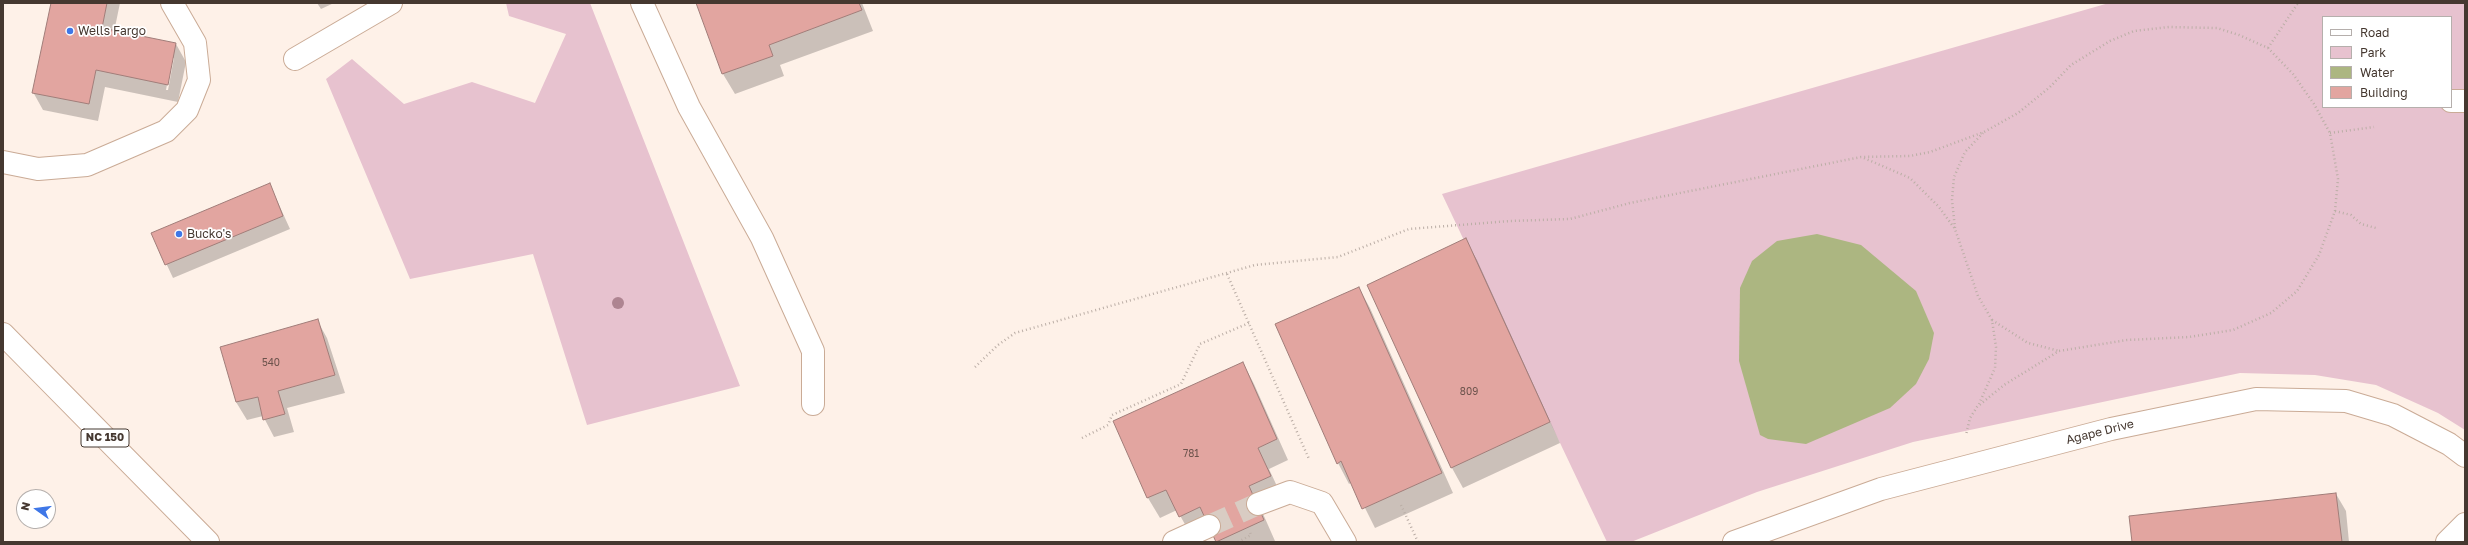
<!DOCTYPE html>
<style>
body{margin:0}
#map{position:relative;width:2468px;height:545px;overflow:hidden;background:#fef1e8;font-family:"Golos Text",sans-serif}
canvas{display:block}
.frame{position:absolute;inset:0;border:4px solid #453830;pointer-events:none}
.legend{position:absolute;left:2322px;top:16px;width:130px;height:92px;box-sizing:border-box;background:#fff;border:1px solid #b5afac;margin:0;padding:5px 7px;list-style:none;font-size:12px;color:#453830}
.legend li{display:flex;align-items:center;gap:8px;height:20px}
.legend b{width:20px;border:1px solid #b5afac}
.north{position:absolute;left:16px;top:489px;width:40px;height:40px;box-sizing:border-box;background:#fff;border:1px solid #b5afac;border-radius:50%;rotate:284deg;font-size:11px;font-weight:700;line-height:16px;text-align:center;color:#453830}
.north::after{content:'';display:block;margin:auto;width:14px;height:18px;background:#3f77e7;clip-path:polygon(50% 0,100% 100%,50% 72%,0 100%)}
</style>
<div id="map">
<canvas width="2468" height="545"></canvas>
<div class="frame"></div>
<ul class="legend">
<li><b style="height:5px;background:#fff"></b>Road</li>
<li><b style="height:11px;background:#e7c2cf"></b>Park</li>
<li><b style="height:11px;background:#acb681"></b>Water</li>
<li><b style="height:11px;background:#e2a5a0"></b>Building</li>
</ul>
<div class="north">N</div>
</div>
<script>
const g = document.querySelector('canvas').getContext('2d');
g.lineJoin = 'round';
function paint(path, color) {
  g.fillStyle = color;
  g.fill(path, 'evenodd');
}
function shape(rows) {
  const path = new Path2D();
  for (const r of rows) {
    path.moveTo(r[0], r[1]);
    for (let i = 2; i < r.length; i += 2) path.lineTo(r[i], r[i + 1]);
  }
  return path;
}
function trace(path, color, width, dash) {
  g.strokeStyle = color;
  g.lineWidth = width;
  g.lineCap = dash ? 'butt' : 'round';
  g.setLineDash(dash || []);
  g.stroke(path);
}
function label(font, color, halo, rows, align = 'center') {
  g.font = font + ' "Golos Text",sans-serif';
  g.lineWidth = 3.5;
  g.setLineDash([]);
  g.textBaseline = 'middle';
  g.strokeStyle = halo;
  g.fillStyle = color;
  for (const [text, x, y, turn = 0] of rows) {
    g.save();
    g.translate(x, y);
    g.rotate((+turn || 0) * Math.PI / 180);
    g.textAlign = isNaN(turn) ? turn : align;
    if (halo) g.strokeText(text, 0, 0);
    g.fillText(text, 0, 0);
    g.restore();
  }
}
paint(shape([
 [506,3,590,3,740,386,587,425,533,254,410,279,326,79,352,59,404,104,472,82,535,103,566,34,509,16],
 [2109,3,2465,3,2465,430,2438,413,2376,385,2315,375,2240,373,1913,442,1757,492,1631,542,1607,542,1442,194],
 [2323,17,2451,17,2451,107,2323,107]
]), '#e7c2cf');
paint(shape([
 [1817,234,1861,245,1916,291,1934,333,1929,359,1916,384,1890,408,1806,444,1768,439,1760,435,1739,361,1740,288,1752,261,1777,241]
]), '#acb681');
paint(shape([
 [52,3,120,3,114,32,176,44,186,62,178,102,105,87,98,121,43,110,33,92],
 [172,58,174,58,168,90,166,90],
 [317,3,334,3,321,9],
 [697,3,862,3,873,31,780,65,784,76,735,94,723,74],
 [270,185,290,229,173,278,152,233],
 [1465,239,1477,260,1560,443,1463,488,1452,468],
 [1359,288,1370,308,1453,493,1375,528,1352,482,1349,484,1338,463],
 [317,320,327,338,345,393,287,408,294,432,274,437,263,416,247,420,236,402,222,348],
 [1243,363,1254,384,1288,460,1269,469,1282,497,1260,507,1275,541,1273,542,1217,542,1211,528,1192,537,1177,510,1160,518,1148,498,1114,421],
 [2336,494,2346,511,2349,542,2133,542]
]), '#0003');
const building = shape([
 [51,3,107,3,102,28,176,43,168,85,96,70,89,104,32,93,51,3],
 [696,3,859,3,862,10,769,45,773,56,722,74,696,3],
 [270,183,283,216,165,265,151,233,270,183],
 [1466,238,1550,422,1451,468,1367,285,1466,238],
 [1359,287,1442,473,1362,509,1341,461,1337,464,1275,324,1359,287],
 [318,319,335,375,278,391,285,414,263,420,258,397,236,402,220,347,318,319],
 [1243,362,1277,439,1258,448,1271,476,1249,486,1264,520,1216,542,1200,507,1179,517,1166,490,1147,498,1113,421,1243,362],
 [2336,493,2342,542,2132,542,2129,516,2336,493]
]);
paint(building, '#e2a5a0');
trace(building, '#a17d79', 1);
trace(shape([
 [1209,526,1258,504]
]), '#d9ccc3', 22, [22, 11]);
const minor = shape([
 [642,3,689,107,762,238,813,351,813,404],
 [295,59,391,3],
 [2451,101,2465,101],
 [3,162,38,169,87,165,166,131,187,110,199,80,195,43,172,3],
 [1258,504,1290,492,1322,503,1345,542],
 [1174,542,1209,526],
 [1734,542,1881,489,2111,429,2256,399,2346,401,2393,415,2449,444,2465,456],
 [2447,542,2465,524]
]);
const major = shape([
 [3,334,208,542]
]);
trace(minor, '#caab96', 24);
trace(major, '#caab96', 24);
trace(shape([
 [2268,48,2298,3],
 [2330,133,2374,127],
 [1864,158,1910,178,1939,207,1955,229,1978,296,1992,320,1996,347,1995,368,1979,404],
 [2335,211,2351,215,2361,224,2376,228],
 [1955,228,1952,200,1954,177,1965,152,1983,133],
 [1227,274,1309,459],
 [1992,320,2028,343,2059,351],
 [975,367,998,345,1015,333,1255,265,1338,257,1409,229,1510,221,1570,219,1630,203,1861,157,1910,156,1930,152,1984,132,2018,113,2050,87,2071,65,2110,41,2134,31,2169,27,2217,28,2239,35,2268,48,2293,74,2314,104,2330,133,2338,179,2335,211,2319,255,2297,291,2271,313,2233,330,2189,337,2127,340,2059,351,2004,385,1977,407,1970,418,1966,435],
 [1082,438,1108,425,1112,415,1181,384,1200,344,1249,323],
 [1401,505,1418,542],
 [1238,542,1251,535,1250,532]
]), '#bbaea6', 2.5, [1, 3]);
trace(minor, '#fff', 22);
trace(major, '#fff', 22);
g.fillStyle = '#ae8491';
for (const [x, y] of [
 [618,303]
]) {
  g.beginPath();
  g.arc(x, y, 6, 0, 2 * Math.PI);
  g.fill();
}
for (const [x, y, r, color] of [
 [70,31,4,"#3f77e7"],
 [179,234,4,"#3f77e7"]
]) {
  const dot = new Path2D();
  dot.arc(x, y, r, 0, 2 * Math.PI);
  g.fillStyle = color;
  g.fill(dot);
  trace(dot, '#fff', 1.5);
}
label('10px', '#6c534c', null, [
 ["540",271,363],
 ["809",1469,392],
 ["781",1191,454]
]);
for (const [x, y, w] of [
 [105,438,48]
]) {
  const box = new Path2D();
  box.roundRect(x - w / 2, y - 9, w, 18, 3);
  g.fillStyle = '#fff';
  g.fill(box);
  trace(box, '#453830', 1);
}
label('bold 11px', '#453830', null, [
 ["NC 150",105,438]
]);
label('12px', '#453830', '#fff', [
 ["Wells Fargo",78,31],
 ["Bucko's",187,234]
], 'left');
label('12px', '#453830', '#fff', [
 ["Agape Drive",2100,432,-14]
]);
</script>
